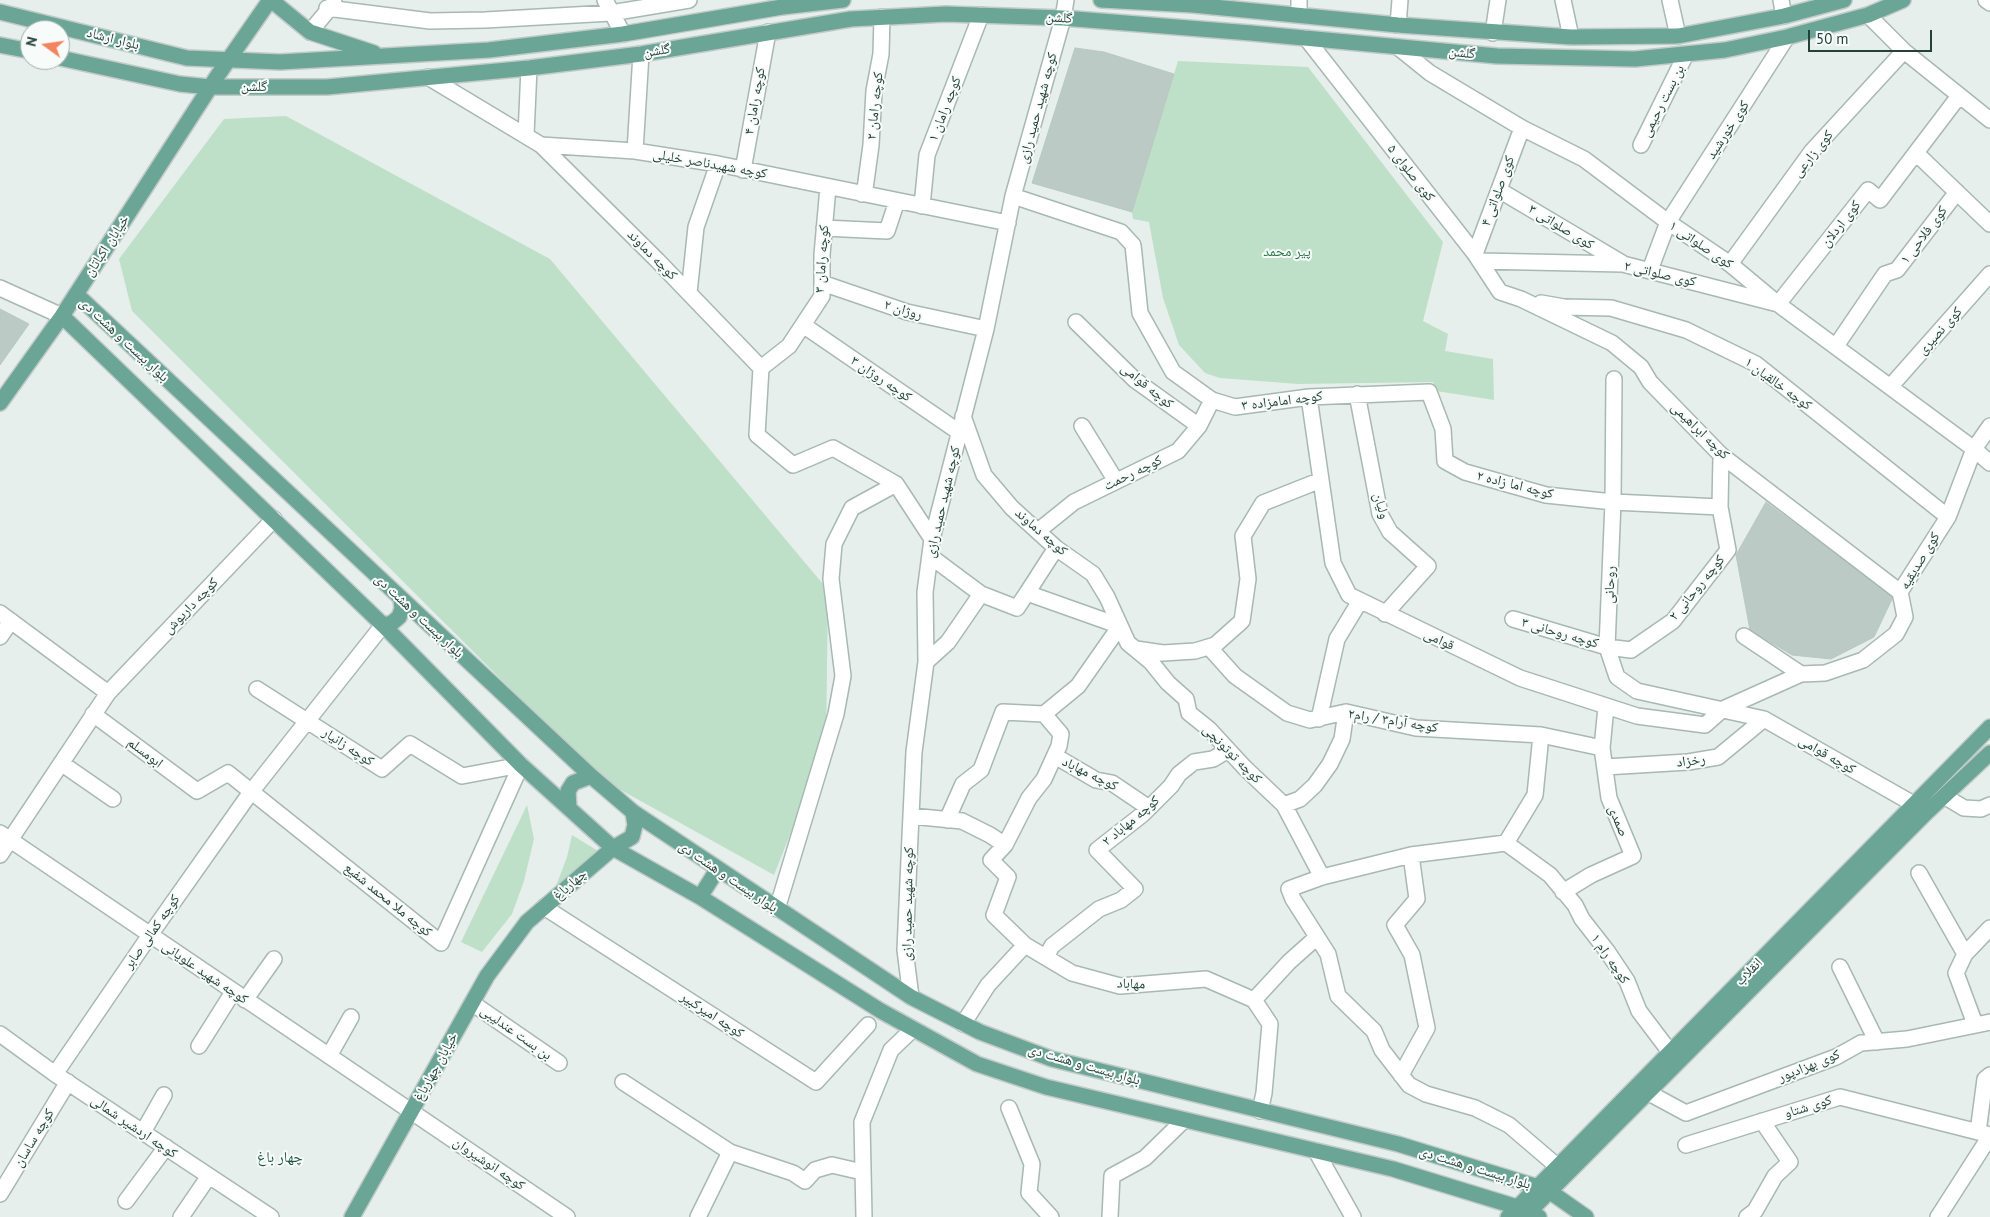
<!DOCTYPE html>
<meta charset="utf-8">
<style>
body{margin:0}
#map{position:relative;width:1990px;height:1217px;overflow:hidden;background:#e6efeb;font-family:"PT Sans",sans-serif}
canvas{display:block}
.north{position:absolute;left:20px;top:20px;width:50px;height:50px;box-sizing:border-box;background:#f7fbf9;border:1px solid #a3b1ad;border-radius:50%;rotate:284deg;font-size:14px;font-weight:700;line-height:20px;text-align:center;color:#24423a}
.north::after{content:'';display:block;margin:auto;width:18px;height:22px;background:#f4845f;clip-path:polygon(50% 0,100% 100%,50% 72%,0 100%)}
.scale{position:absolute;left:1808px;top:30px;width:124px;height:22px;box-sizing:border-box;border:2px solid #24423a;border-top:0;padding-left:6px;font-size:15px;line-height:18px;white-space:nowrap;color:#24423a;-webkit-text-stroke:4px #f7fbf9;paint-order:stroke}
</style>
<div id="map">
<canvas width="1990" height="1217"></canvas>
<div class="north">N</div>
<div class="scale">50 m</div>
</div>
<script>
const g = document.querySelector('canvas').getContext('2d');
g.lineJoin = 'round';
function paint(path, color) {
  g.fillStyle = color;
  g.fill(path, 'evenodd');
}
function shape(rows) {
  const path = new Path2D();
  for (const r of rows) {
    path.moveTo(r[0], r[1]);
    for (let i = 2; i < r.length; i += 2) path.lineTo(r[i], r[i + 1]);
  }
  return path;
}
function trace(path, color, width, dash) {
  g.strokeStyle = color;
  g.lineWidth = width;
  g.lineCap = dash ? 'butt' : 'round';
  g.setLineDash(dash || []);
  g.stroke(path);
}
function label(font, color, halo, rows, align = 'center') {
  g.font = font + ' "PT Sans","Noto Naskh Arabic",sans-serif';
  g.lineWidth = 4;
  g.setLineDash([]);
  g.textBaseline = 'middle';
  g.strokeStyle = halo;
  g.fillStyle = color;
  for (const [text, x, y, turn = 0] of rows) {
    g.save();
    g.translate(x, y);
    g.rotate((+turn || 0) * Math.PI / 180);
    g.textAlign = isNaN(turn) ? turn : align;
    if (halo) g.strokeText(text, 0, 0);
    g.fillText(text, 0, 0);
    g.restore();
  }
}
paint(shape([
 [1178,61,1308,67,1443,242,1423,321,1448,334,1445,351,1493,359,1494,400,1436,391,1433,382,1298,384,1220,378,1205,373,1179,345,1163,298,1149,222,1133,219,1132,212],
 [286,116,550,259,828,590,826,744,774,875,601,779,132,311,119,259,224,119],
 [527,805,534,839,524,881,512,914,482,952,461,942],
 [572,835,603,854,554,891,567,857]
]), '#bfe0c8');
const building = shape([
 [1075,48,1104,52,1174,74,1132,212,1032,183,1075,48],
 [0,309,29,324,0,365,0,309],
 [1766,502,1893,597,1874,637,1831,659,1792,655,1750,630,1736,555,1766,502]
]);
paint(building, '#bbcac4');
trace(building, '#b8c9c2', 1);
const minor = shape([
 [605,0,623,34],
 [1299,0,1299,15],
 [1563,0,1571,37],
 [1670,0,1678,36],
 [1781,0,1784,16],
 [1986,0,1990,3],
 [327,8,430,21,485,20,611,13,689,0],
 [1868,15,1904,51,1990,120],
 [1398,25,1400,0],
 [310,32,334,3],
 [1493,33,1498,0],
 [1306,38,1475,254,1500,292,1521,299,1612,343,1641,367,1650,382,1721,455,1900,592],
 [1399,48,1430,73,1522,128,1584,159,1668,222,1730,264,1778,304,1974,449,1990,463],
 [428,77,541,145,635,151,718,164,1008,223],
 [526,135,529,68],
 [541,145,657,260,761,368],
 [1641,145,1685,56],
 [635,151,641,54],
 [1916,153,1990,224],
 [743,170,768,32],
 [1499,190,1622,263],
 [862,194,865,189,871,145,874,91,881,54,882,17],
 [1013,196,1121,232,1133,245,1140,313,1173,372,1212,400,1235,407,1309,397,1429,392,1443,429,1445,461,1465,472,1546,495,1613,502,1720,507],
 [922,206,927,155,981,15],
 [824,228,887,231,897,201],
 [1475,254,1522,128],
 [1480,261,1623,264,1778,304,1868,190,1880,200,1959,96],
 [1730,264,1812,151,1904,51],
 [1650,270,1668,222,1787,37],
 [822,283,907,312,986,329],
 [0,288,62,316],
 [689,293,696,227,718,164],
 [1541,303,1564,307,1611,308,1686,330,1756,364,1948,517],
 [1076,322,1135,380,1199,426],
 [803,325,959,432],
 [1836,346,1885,274,1897,270,1957,192],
 [761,368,757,435,793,465,833,448,896,484,932,539],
 [761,368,789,346,822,296,822,255,828,187],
 [1614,379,1613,502,1607,647,1617,677,1637,691,1764,719,1924,810],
 [1890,387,1990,274],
 [1357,394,1380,514,1390,532,1428,566,1385,614],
 [1309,397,1333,563,1349,595,1520,678,1637,716,1705,725,1723,709,1801,674,1825,673,1863,660,1896,634,1905,617,1900,592,1948,517,1974,449,1990,426],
 [963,416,984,475,1012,508,1056,548,1093,574,1107,597,1128,643,1151,662,1168,683,1186,699,1189,713,1209,729,1245,768,1284,805,1322,877],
 [1082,426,1116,481],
 [1038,531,1074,502,1178,451,1199,426,1212,400],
 [930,556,981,594],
 [1027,593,1056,548],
 [0,613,108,693],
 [1513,619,1607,647,1631,650,1673,621,1728,550,1720,507,1721,455],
 [1744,636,1801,674],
 [0,637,11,621],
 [1209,647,1235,676,1287,713,1310,720,1346,712,1416,728,1541,735,1602,748],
 [1136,649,1163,653,1195,651,1215,645,1242,621,1248,579,1243,536,1263,503,1321,480],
 [926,662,948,642,981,594,1017,608,1027,593,1120,626,1078,686,1044,714,1003,712,981,770,963,784,947,820],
 [257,689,382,769,410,744,462,776,521,765],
 [93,714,197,791,228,773,441,943,521,765],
 [1319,719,1337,639,1360,601],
 [1541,735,1535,795,1506,843,1550,875,1575,905,1582,919,1607,951,1627,981,1639,1011,1670,1052],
 [1055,756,1096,780,1112,783,1149,808],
 [61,763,113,799],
 [1605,767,1688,762,1718,757,1764,719],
 [1944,796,1964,808,1981,809,1990,805],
 [1284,805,1300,799,1315,785,1330,764,1342,739,1346,712],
 [911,816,962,821,990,835,1005,845,1029,798,1044,779,1059,746,1061,734,1044,714],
 [0,833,567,1217],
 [1506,843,1411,855,1322,877,1289,889,1293,899,1328,954,1338,996,1374,1031,1382,1050,1409,1085,1426,1094,1475,1108,1509,1125,1557,1166],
 [1005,845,991,860,1008,877,994,915,1025,945,1072,973,1120,986,1206,979,1254,1000,1270,1024,1264,1093,1260,1111],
 [0,855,108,693,274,519],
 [1919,873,1965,954],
 [1563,892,1591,875,1633,856,1609,798,1602,748,1606,707],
 [544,907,816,1082,868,1025],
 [777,909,836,714,843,676,831,579,834,544,852,508,896,484],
 [1046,957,1052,946,1099,909,1121,900,1135,889,1097,850,1143,814,1171,786,1179,774,1194,762,1213,759,1228,750],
 [1840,967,1877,1042],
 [911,997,905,950,910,837,914,752,926,662,925,592,932,539,986,329,1013,196,1063,18,1066,0],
 [245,1000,274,959],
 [1254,1000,1289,962,1317,937],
 [472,1003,559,1063],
 [963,1024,988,985,1025,945],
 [1975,1024,1956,973,1965,954,1990,928],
 [0,1034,55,1074,271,1217],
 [199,1046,233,992],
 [329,1056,351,1017],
 [55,1074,150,935,251,792,383,625],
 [1401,1075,1427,1028,1412,955,1395,925,1417,899,1411,855],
 [623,1082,730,1152,793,1173,805,1181,815,1170,832,1165,862,1172],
 [1640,1083,1647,1092,1686,1113,1836,1057,1861,1043,1907,1039,1990,1022],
 [1009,1108,1032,1164,1029,1193,1051,1217],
 [143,1132,164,1095],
 [1978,1132,1985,1079,1990,1075],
 [1686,1145,1840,1097,1990,1135],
 [1316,1151,1353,1217],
 [0,1194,68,1082],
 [126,1201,166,1147],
 [181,1217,209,1176],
 [698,1217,730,1152],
 [864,1217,862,1122,891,1050,913,1029],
 [1110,1217,1112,1176,1145,1158,1183,1121],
 [1747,1217,1755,1211,1775,1176,1790,1162,1762,1121],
 [1938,1217,1990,1136]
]);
const major = shape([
 [271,0,310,32,374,53],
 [1101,0,1193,5,1398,25,1571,37,1678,36,1784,16,1844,0],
 [0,12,187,58,280,62,489,50,623,34,782,7,843,0],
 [0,45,30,51],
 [60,58,180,84,210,87,327,87,529,68,641,54,851,19,946,14,1063,18,1251,33,1497,56,1635,59,1725,50,1787,37,1868,15,1903,0],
 [76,294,591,776,633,812,911,997,980,1032,1052,1059,1398,1144,1538,1187,1549,1191,1586,1217],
 [62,316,383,625,521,765,613,848,700,897,881,1011,977,1064,1046,1087,1393,1169,1530,1211,1539,1217],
 [0,403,62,316,218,75,270,0],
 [383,625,392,623,399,617,402,609,401,599],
 [569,808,568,791,573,783,591,776],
 [700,897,717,870],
 [352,1217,487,976,527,922,613,848,632,837,635,825,633,812],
 [1508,1217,1990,727],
 [1524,1217,1927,812,1990,753]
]);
trace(minor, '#a8b8b2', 18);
trace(major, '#c2cac8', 18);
trace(minor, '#fff', 15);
trace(major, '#6aa596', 15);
label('14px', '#24423a', '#f7fbf9', [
 ["گلشن",1059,18,3],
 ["بلوار ارشاد",113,39,14],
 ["گلشن",657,51,-9],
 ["گلشن",1462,53,6],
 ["گلشن",254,87],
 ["کوچه رامان ۴",755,101,-80],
 ["بن بست رحیمی",1663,101,-63],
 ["کوچه رامان ۲",875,106,-84],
 ["کوچه شهید حمید رازی",1038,108,-75],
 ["کوچه رامان ۱",945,109,-69],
 ["کوی خورشید",1728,130,-57],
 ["کوی زارعی",1813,154,-51],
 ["کوچه شهیدناصر خلیلی",710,164,10],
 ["کوی صلوای ۵",1411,173,52],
 ["کوی صلواتی ۴",1498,191,-70],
 ["کوی اردلان",1841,224,-52],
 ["کوی صلواتی ۳",1561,227,31],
 ["کوی فلاحی ۱",1924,235,-53],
 ["کوی صلواتی ۱",1701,245,34],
 ["خیابان اکباتان",107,246,-57],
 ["کوچه دماوند",652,255,45],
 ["کوچه رامان ۳",822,259,-86],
 ["کوی صلواتی ۲",1660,274,13],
 ["روژان ۲",903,310,16],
 ["کوی نصیری",1940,331,-48],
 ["بلوار بیست و هشت دی",124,340,43],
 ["کوچه روژان ۳",881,379,34],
 ["کوچه خالقیان ۱",1778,384,36],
 ["کوچه قوامی",1147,386,39],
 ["کوچه امامزاده ۳",1282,401,-7],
 ["کوچه ابراهیمی",1700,431,44],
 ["کوچه رحمت",1133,473,-26],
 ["کوچه اما زاده ۲",1515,485,14],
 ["کوچه شهید حمید رازی",943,502,-77],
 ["ولیان",1381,506,74],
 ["کوچه دماوند",1041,532,41],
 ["کوی صدیقیه",1920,561,-59],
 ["روحانی",1610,585,-88],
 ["کوچه روحانی ۲",1697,588,-51],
 ["کوچه داریوش",191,606,-46],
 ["بلوار بیست و هشت دی",419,616,43],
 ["کوچه روحانی ۳",1560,633,16],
 ["قوامی",1439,640,25],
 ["کوچه آرام۳ / رام۲",1393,721,9],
 ["کوچه زانیار",348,747,33],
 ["ابومسلم",145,753,37],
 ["کوچه توتونچی",1232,754,45],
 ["کوچه قوامی",1827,755,30],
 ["رخزاد",1691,761,-7],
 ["کوچه مهاباد",1090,774,26],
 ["کوچه مهاباد ۲",1131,821,-40],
 ["صمدی",1618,821,68],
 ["بلوار بیست و هشت دی",728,877,34],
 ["چهارباغ",570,885,-41],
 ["کوچه ملا محمد شفیع",388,900,39],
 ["کوچه شهید حمید رازی",908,904,-89],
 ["کوچه کمالی صابر",152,932,-55],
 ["کوچه رام ۱",1610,959,56],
 ["انقلاب",1749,972,-46],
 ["کوچه شهید علویانی",205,973,34],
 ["مهاباد",1131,984,2],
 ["کوچه امیرکبیر",712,1015,33],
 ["بن بست عندلیبی",516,1033,35],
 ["بلوار بیست و هشت دی",1084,1065,16],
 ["کوی بهزادپور",1809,1066,-22],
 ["خیابان چهارباغ",436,1067,-61],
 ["کوی شتاو",1808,1107,-17],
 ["کوچه اردشیر شمالی",134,1127,34],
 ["کوچه ساسان",34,1138,-59],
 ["کوچه انوشیروان",489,1164,34],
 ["بلوار بیست و هشت دی",1475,1168,17]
]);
label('14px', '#2d7a4b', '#f7fbf9', [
 ["پیر محمد",1287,252]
]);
label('15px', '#1f5548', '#f7fbf9', [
 ["چهار باغ",280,1158]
]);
</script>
